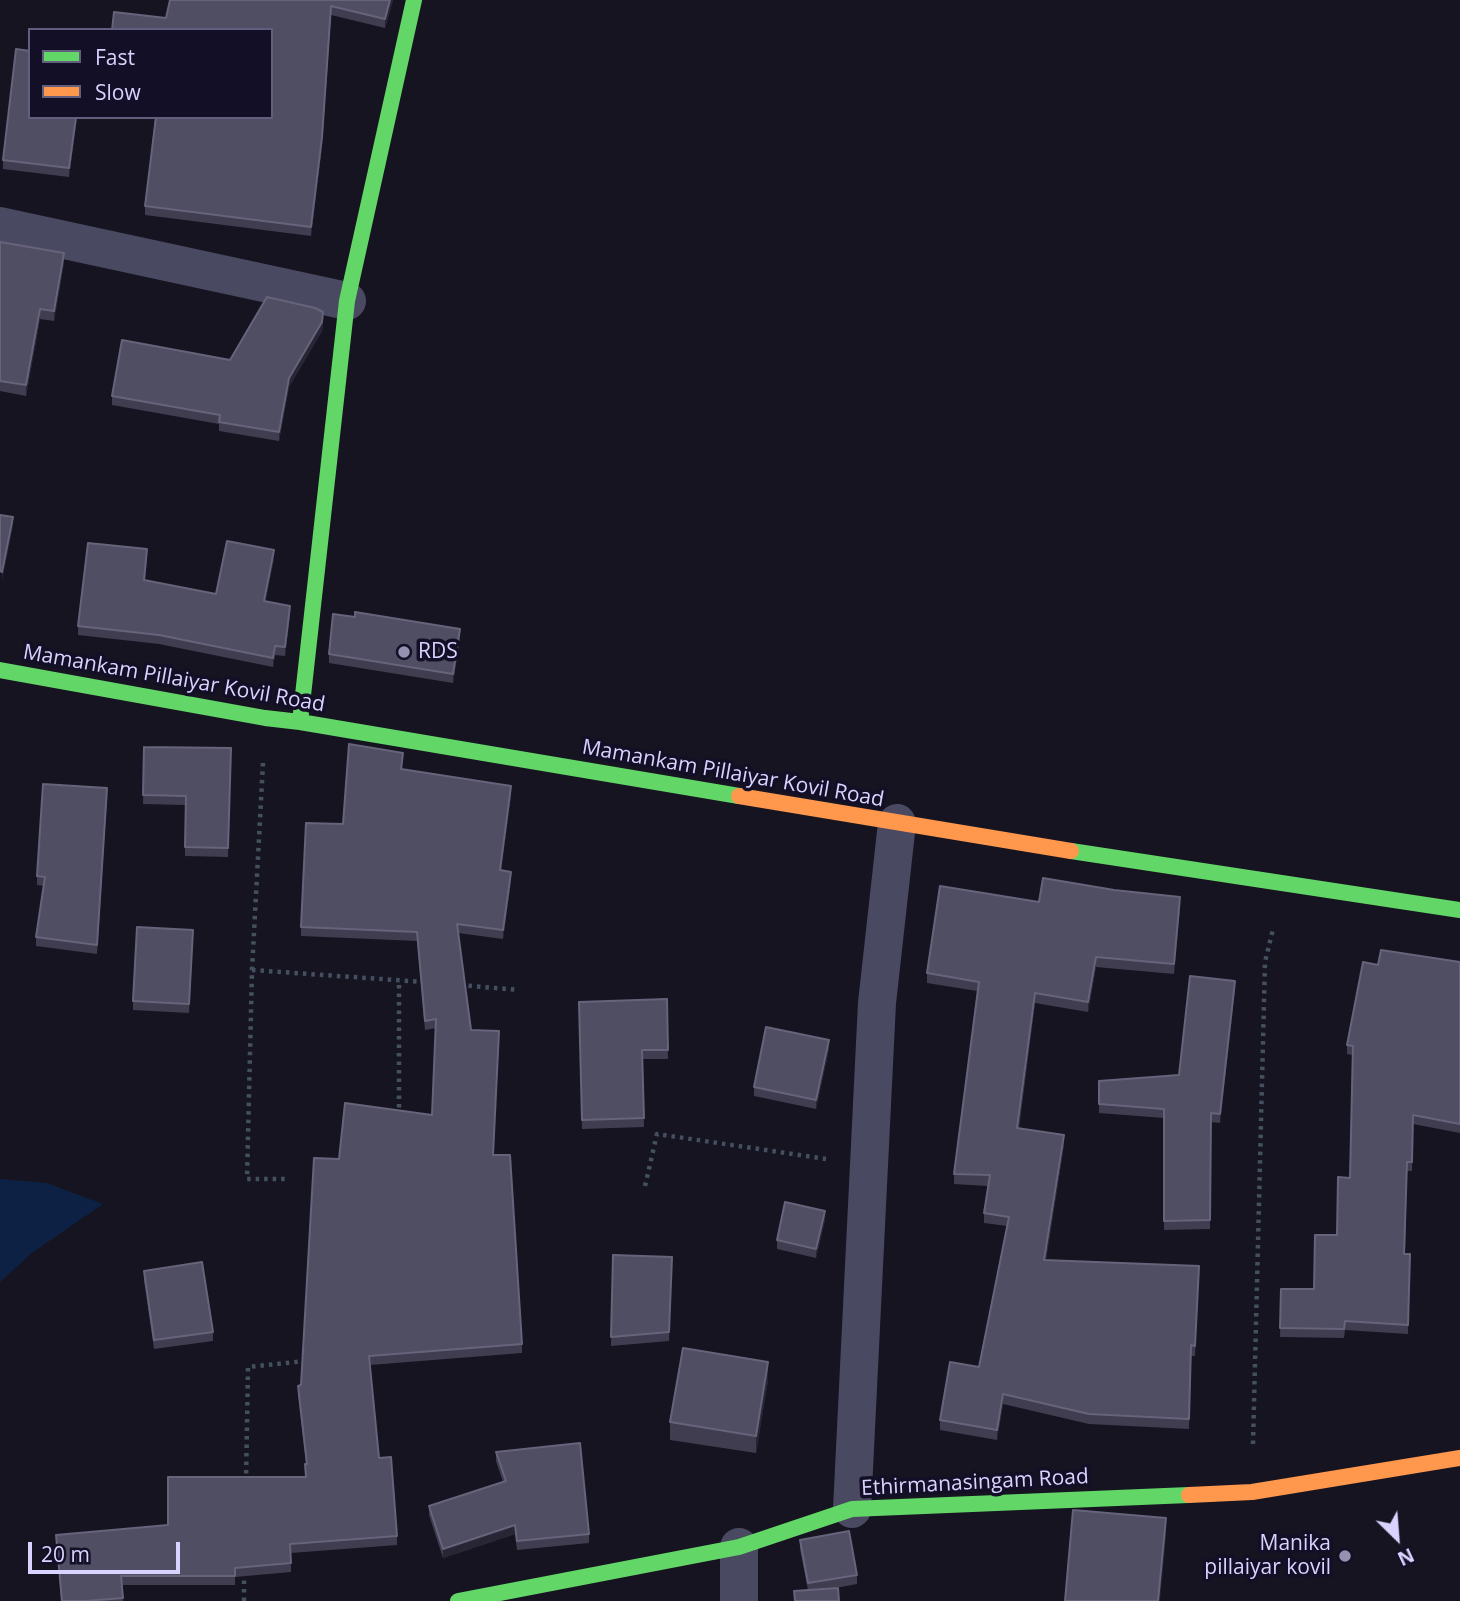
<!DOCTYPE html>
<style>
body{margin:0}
#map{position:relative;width:1460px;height:1601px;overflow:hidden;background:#161421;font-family:"Open Sans",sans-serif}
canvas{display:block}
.legend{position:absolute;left:28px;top:28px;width:245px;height:91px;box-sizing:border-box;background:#130f26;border:2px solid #625e7d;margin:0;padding:9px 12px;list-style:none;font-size:21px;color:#d9d4ff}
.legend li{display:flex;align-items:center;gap:14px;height:35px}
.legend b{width:35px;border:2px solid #625e7d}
.north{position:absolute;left:1362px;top:1503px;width:70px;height:70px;-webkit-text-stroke:5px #130f26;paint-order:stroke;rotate:155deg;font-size:19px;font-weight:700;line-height:28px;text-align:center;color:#d9d4ff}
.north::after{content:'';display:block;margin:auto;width:24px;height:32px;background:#d9d4ff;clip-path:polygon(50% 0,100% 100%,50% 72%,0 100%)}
.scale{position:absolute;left:28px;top:1542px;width:152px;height:32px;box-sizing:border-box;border:4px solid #d9d4ff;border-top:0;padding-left:9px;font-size:21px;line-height:24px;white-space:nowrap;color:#d9d4ff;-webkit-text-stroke:5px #130f26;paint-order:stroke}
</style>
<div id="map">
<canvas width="1460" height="1601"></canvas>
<ul class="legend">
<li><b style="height:9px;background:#63d668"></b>Fast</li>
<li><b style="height:9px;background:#ff974d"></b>Slow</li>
</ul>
<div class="north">N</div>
<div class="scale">20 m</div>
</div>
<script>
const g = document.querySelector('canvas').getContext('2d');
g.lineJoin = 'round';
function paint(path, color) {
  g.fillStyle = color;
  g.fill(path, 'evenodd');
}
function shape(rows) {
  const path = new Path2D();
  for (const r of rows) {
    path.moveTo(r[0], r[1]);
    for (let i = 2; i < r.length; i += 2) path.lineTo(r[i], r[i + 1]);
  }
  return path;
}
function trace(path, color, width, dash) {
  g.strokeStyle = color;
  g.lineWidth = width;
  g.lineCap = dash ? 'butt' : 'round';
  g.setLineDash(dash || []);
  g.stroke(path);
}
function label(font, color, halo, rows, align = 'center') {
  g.font = font + ' "Open Sans",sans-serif';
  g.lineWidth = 7;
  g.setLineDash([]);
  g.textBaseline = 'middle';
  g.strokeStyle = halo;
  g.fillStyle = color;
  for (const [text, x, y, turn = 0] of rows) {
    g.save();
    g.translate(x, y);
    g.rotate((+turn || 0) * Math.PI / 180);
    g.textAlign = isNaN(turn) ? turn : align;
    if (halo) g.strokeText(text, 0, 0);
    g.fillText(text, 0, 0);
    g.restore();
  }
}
paint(shape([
 [0,1179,47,1183,103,1204,32,1253,0,1282]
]), '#0d2144');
trace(shape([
 [263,763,252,970,247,1179,285,1179],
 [252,970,424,982],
 [460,985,519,990],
 [399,1116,399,981],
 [645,1186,657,1134,826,1159],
 [1253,1444,1265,962,1273,929],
 [246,1482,248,1367,305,1361],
 [244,1601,244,1571]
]), '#44505f', 4.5, [3.5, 5]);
trace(shape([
 [0,226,347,301],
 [852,1509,877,1003,897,823],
 [739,1601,739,1547]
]), '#4a4962', 38);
trace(shape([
 [0,670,265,718,300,722,739,796],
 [300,722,347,301,414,0],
 [1071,851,1460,910],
 [458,1601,739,1547,852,1509,1189,1495]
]), '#63d668', 16);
trace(shape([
 [739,796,1071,851],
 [1189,1495,1252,1492,1460,1458]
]), '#ff974d', 16);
paint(shape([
 [393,0,385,28,331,15,322,146,311,236,145,215,145,206,166,18],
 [77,117,69,177,3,169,3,160],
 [0,242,64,263,54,321,40,319,26,396,0,391],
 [323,321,322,331,289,387,279,441,219,431,219,424,112,405,112,396,230,360],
 [147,558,145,580,216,594,274,559,265,602,290,615,285,656,275,655,273,667,159,644,78,635,78,626],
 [460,638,453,683,329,663,329,654],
 [144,747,231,748,228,857,185,856,185,805,143,804],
 [403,762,402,769,511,795,501,870,511,881,503,939,458,933,471,1030,522,1344,522,1353,370,1365,379,1458,397,1536,397,1545,291,1553,291,1572,235,1577,235,1585,122,1585,123,1601,61,1601,56,1535,168,1525,305,1477,305,1464,306,1464,298,1395,298,1386,301,1385,339,1159,432,1115,436,1028,425,1030,417,941,301,936,301,927,343,824],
 [107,797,97,954,36,946,36,937,44,886,37,885,37,876],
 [1039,902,1180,907,1174,974,1096,967,1088,1012,1035,1003,1019,1128,1064,1145,1046,1260,1199,1266,1195,1356,1191,1356,1189,1429,1089,1424,1003,1404,997,1440,940,1430,940,1420,979,1367,1007,1226,984,1223,984,1213,988,1186,954,1184,954,1174,977,991,927,983,927,973],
 [193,939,189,1013,133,1010,133,1001],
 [1460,962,1460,1133,1413,1124,1412,1171,1407,1171,1405,1254,1410,1254,1408,1334,1345,1330,1344,1338,1280,1337,1281,1289,1314,1289,1337,1235,1350,1178,1352,1055,1347,1054,1347,1045,1378,965],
 [1235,990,1220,1123,1211,1122,1210,1229,1164,1230,1164,1118,1099,1113,1099,1081,1179,1075],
 [667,999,668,1059,643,1059,644,1127,582,1129,579,1002],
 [829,1049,816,1109,754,1096,754,1087],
 [825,1220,816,1258,777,1249,777,1240],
 [613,1255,672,1257,669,1341,611,1346],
 [144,1271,213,1332,213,1341,154,1349,144,1280],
 [768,1380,756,1453,670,1440,670,1422],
 [496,1452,589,1534,589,1543,517,1550,515,1534,443,1558,429,1515,429,1506,503,1482,496,1461],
 [800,1540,857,1575,857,1584,830,1589,839,1601,794,1601,794,1591,808,1590,800,1549]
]), '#403d50');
paint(shape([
 [390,0,393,0,385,28,385,19],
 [331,6,322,146,311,236,311,227],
 [76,117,77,117,69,177,69,168],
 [64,253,64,263,54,321,54,311],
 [40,309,40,319,26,396,26,385],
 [323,312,322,331,289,387,279,441,279,432,289,378],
 [13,517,13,526,2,581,2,572],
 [274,550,274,559,264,610,264,601],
 [290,606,290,615,285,656,285,647],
 [460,629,460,638,453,683,453,674],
 [275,646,275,655,273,667,273,658],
 [511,786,511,795,500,879,500,870],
 [511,872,511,881,503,939,503,930],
 [1180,897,1180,907,1174,974,1174,964],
 [1096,957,1096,967,1088,1012,1088,1002],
 [1235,981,1235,990,1220,1123,1220,1114],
 [1035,993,1035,1003,1017,1138,1017,1128],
 [829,1040,829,1049,816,1109,816,1100],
 [1064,1135,1064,1145,1044,1270,1044,1260],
 [825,1211,825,1220,816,1258,816,1249],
 [768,1362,768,1380,756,1453,756,1436],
 [1003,1394,1003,1404,997,1440,997,1430],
 [1166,1518,1166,1536,1160,1601,1158,1601],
 [515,1525,515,1534,443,1558,443,1549]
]), '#282635');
const building = shape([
 [170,0,390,0,385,19,331,6,322,137,311,227,145,206,156,117,271,117,271,30,112,30,114,12,166,18,170,0],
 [16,49,30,51,30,117,76,117,69,168,3,160,16,49],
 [0,242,64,253,54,311,40,309,26,385,0,381,0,242],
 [267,297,315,308,323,312,322,322,289,378,279,432,219,422,220,415,112,396,122,340,230,360,267,297],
 [0,515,13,517,2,572,0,571,0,515],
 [227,541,274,550,264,601,290,606,285,647,275,646,273,658,159,635,78,626,88,543,147,549,144,580,216,594,227,541],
 [355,612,460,629,453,674,329,654,333,614,355,617,355,612],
 [349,744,403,753,401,769,511,786,500,870,511,872,503,930,457,924,471,1030,499,1031,493,1155,510,1155,522,1344,369,1356,379,1458,391,1457,397,1536,290,1544,291,1563,235,1568,235,1576,121,1576,123,1598,86,1601,62,1601,56,1535,168,1525,168,1477,306,1477,305,1464,307,1464,298,1386,301,1385,314,1158,339,1159,345,1103,432,1115,436,1019,425,1021,417,932,301,927,306,823,343,824,349,744],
 [144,747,231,748,228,848,185,847,186,796,143,795,144,747],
 [43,784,107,788,97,945,36,937,45,877,37,876,43,784],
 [1043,878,1114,890,1180,897,1174,964,1096,957,1088,1002,1035,993,1017,1128,1064,1135,1044,1260,1199,1266,1195,1346,1191,1345,1189,1419,1089,1414,1003,1394,997,1430,940,1420,950,1362,979,1367,1009,1217,984,1213,990,1175,954,1174,979,982,927,973,940,886,1039,902,1043,878],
 [137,927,193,930,189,1004,133,1001,137,927],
 [1381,950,1460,962,1460,1124,1413,1115,1412,1162,1407,1162,1404,1254,1410,1254,1408,1325,1345,1321,1344,1329,1280,1328,1281,1289,1314,1289,1315,1235,1337,1235,1338,1177,1350,1178,1353,1046,1347,1045,1363,962,1378,965,1381,950],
 [1190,976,1235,981,1220,1114,1211,1113,1210,1220,1164,1221,1164,1109,1099,1104,1099,1081,1179,1075,1190,976],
 [667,999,668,1050,642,1050,644,1118,582,1120,579,1002,667,999],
 [766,1027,829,1040,816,1100,754,1087,766,1027],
 [785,1202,825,1211,816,1249,777,1240,785,1202],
 [613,1255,672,1257,669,1332,611,1337,613,1255],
 [202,1262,213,1332,154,1340,144,1271,202,1262],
 [683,1348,768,1362,756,1436,670,1422,683,1348],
 [580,1443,589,1534,517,1541,515,1525,443,1549,429,1506,506,1481,496,1452,580,1443],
 [1073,1510,1166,1518,1158,1601,1065,1601,1073,1510],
 [849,1531,857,1575,808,1583,800,1540,849,1531],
 [838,1588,839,1601,795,1601,794,1591,838,1588]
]);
paint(building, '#504e63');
trace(building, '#66637b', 2);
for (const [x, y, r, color] of [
 [404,652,7,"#9591b1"],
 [1345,1556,7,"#9591b1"]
]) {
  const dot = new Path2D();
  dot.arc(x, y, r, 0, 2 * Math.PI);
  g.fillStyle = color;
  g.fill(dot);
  trace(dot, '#130f26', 2.5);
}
label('21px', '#d9d4ff', '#130f26', [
 ["RDS",418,652],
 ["Manika",1331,1544,"right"],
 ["pillaiyar kovil",1331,1568,"right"]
], 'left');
label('21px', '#d9d4ff', '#130f26', [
 ["Mamankam Pillaiyar Kovil Road",174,679,10],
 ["Mamankam Pillaiyar Kovil Road",733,774,10],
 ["Ethirmanasingam Road",975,1483,-3]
]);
</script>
